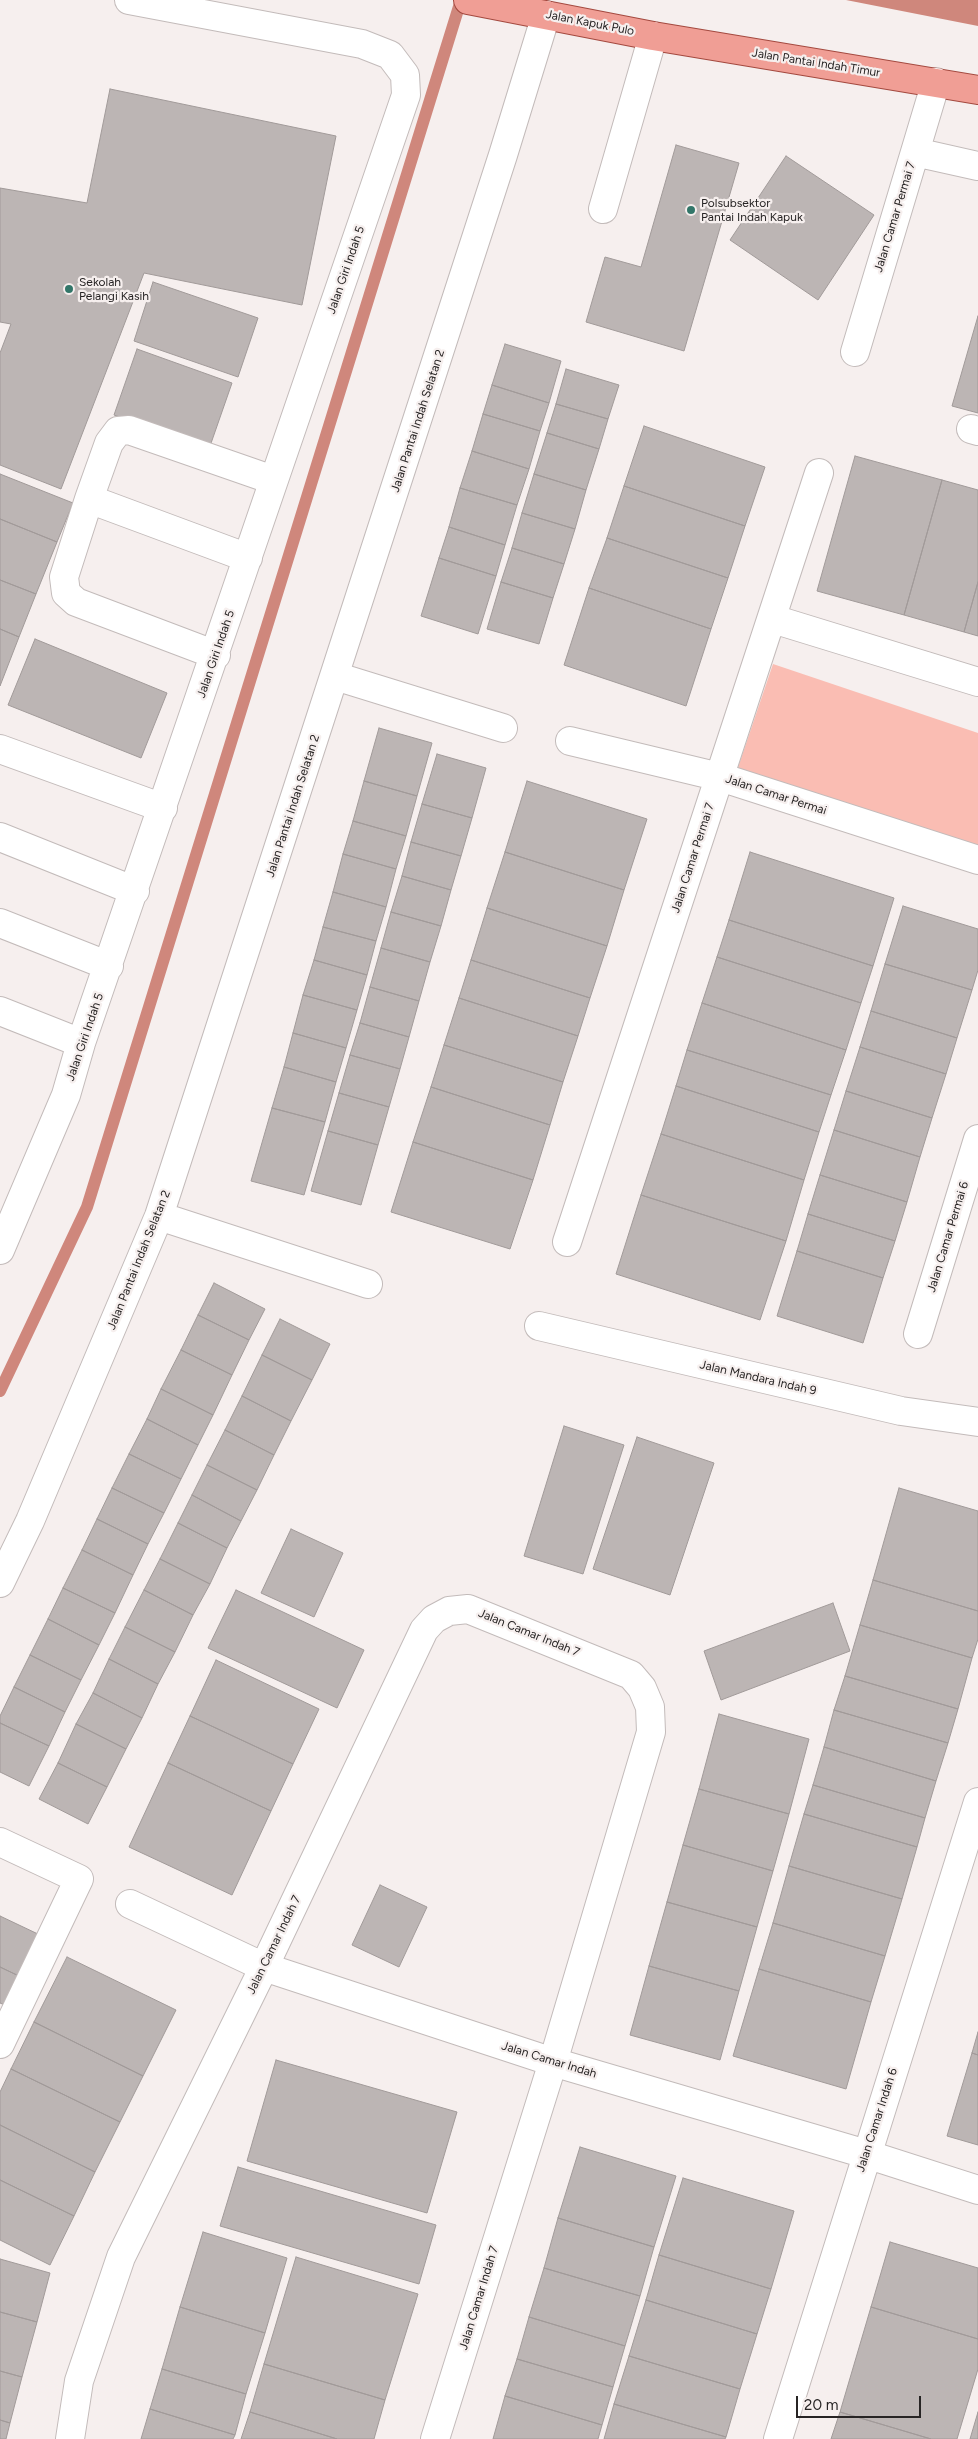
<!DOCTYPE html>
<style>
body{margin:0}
#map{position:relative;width:978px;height:2439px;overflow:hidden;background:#f6efee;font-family:Figtree,sans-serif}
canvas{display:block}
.scale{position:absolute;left:796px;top:2396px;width:125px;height:22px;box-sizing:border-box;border:2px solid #272424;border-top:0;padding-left:6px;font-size:15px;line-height:18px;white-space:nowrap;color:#272424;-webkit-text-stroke:4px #f6efee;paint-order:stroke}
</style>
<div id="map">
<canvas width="978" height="2439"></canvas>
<div class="scale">20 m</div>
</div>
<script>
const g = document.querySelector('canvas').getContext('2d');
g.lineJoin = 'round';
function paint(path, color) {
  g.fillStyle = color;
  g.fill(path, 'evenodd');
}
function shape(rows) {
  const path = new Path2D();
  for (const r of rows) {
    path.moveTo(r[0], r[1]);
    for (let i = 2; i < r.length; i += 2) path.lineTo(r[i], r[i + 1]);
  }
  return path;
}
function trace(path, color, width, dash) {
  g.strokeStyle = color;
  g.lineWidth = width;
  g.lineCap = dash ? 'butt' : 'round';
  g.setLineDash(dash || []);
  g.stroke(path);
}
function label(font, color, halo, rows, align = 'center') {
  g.font = font + ' Figtree,sans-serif';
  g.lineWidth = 4.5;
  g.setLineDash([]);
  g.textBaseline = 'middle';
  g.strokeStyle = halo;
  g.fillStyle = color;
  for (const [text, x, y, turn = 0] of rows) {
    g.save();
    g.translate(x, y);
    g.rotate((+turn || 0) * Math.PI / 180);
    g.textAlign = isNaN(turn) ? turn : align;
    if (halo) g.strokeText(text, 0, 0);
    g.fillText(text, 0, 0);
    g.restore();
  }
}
paint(shape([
 [773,664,978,733,978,875,730,791]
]), '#fabdb3');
paint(shape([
 [846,0,978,0,978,26]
]), '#cf877c');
trace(shape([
 [0,1391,87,1207,461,0]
]), '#cf877c', 12);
const building = shape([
 [110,89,336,136,302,305,144,273,61,489,0,465,0,353,11,324,0,322,0,188,87,203,110,89],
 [676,145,739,163,684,351,586,322,605,257,641,267,676,145],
 [786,156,874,215,818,300,730,240,786,156],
 [153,282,258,318,238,377,134,341,153,282],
 [978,316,978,413,952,406,978,316],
 [505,344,561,361,549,403,492,385,505,344],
 [137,349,232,383,209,449,114,415,137,349],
 [566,369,619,385,608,419,556,404,566,369],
 [492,385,549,403,540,431,483,414,492,385],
 [556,404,608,419,599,449,547,433,556,404],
 [483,414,540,431,529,469,472,451,483,414],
 [644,426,765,467,745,526,624,486,644,426],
 [547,433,599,449,586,490,534,474,547,433],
 [472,451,529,469,517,505,460,488,472,451],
 [855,456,942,480,904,615,817,591,855,456],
 [0,474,73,503,57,542,0,519,0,474],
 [534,474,586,490,575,529,522,513,534,474],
 [942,480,978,490,978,582,964,632,904,615,942,480],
 [624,486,745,526,728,578,607,538,624,486],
 [460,488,517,505,505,545,449,527,460,488],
 [522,513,575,529,564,564,512,548,522,513],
 [0,519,57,542,36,594,0,580,0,519],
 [449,527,505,545,496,576,439,558,449,527],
 [607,538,728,578,711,629,589,588,607,538],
 [512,548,564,564,553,598,501,582,512,548],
 [439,558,496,576,478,634,421,616,439,558],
 [0,580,36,594,19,637,0,629,0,580],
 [501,582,553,598,539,644,487,629,501,582],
 [978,582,978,636,964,632,978,582],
 [589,588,711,629,686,706,564,665,589,588],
 [0,629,19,637,0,686,0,629],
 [35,639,167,693,141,758,8,705,35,639],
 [379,728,432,743,417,796,364,781,379,728],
 [437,754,486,768,472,818,422,804,437,754],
 [364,781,417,796,406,836,353,821,364,781],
 [527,781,647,819,624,890,505,852,527,781],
 [422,804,472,818,461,856,411,842,422,804],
 [353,821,406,836,396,869,343,854,353,821],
 [411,842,461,856,451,890,402,876,411,842],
 [505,852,624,890,607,946,487,908,505,852],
 [750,852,894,898,873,966,729,920,750,852],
 [343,854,396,869,386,907,333,892,343,854],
 [402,876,451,890,441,926,391,912,402,876],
 [333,892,386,907,376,941,323,927,333,892],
 [903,906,978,929,978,970,972,990,885,964,903,906],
 [487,908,607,946,590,998,471,960,487,908],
 [391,912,441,926,430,962,381,948,391,912],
 [729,920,873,966,861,1003,717,957,729,920],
 [323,927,376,941,367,975,314,960,323,927],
 [381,948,430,962,419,1001,370,987,381,948],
 [717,957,861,1003,846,1050,702,1003,717,957],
 [314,960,367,975,357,1010,303,995,314,960],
 [471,960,590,998,578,1036,459,998,471,960],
 [885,964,972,990,957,1038,871,1011,885,964],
 [370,987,419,1001,409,1037,360,1023,370,987],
 [303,995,357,1010,346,1048,293,1033,303,995],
 [459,998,578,1036,563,1082,444,1045,459,998],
 [702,1003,846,1050,831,1095,687,1050,702,1003],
 [871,1011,957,1038,946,1074,860,1047,871,1011],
 [360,1023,409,1037,400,1069,350,1055,360,1023],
 [293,1033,346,1048,336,1082,284,1067,293,1033],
 [444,1045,563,1082,550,1125,431,1087,444,1045],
 [860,1047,946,1074,932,1118,846,1091,860,1047],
 [687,1050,831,1095,819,1132,676,1086,687,1050],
 [350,1055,400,1069,389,1107,339,1093,350,1055],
 [284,1067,336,1082,325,1122,272,1108,284,1067],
 [676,1086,819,1132,804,1180,661,1134,676,1086],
 [431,1087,550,1125,533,1180,413,1142,431,1087],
 [846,1091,932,1118,920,1157,834,1130,846,1091],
 [339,1093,389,1107,378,1145,328,1131,339,1093],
 [272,1108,325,1122,304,1195,251,1181,272,1108],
 [834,1130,920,1157,907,1202,820,1175,834,1130],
 [328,1131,378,1145,361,1205,311,1191,328,1131],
 [661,1134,804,1180,786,1241,641,1195,661,1134],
 [413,1142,533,1180,510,1249,391,1212,413,1142],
 [820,1175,907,1202,895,1241,808,1214,820,1175],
 [641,1195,786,1241,760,1320,616,1274,641,1195],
 [808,1214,895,1241,883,1278,797,1251,808,1214],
 [797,1251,883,1278,863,1343,777,1316,797,1251],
 [214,1283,265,1309,249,1340,198,1315,214,1283],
 [198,1315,249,1340,232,1375,181,1350,198,1315],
 [280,1319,330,1344,312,1380,262,1355,280,1319],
 [181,1350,232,1375,213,1415,161,1389,181,1350],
 [262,1355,312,1380,291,1421,242,1396,262,1355],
 [161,1389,213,1415,198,1445,147,1419,161,1389],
 [242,1396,291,1421,274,1455,225,1430,242,1396],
 [147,1419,198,1445,181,1479,129,1454,147,1419],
 [564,1426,624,1445,583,1574,524,1556,564,1426],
 [225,1430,274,1455,257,1490,207,1465,225,1430],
 [637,1437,714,1463,670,1595,593,1569,637,1437],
 [129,1454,181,1479,164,1513,112,1488,129,1454],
 [207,1465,257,1490,241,1521,192,1495,207,1465],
 [112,1488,164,1513,148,1544,97,1519,112,1488],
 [899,1488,978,1511,978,1611,873,1580,899,1488],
 [192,1495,241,1521,227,1548,178,1523,192,1495],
 [97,1519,148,1544,133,1575,82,1550,97,1519],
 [178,1523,227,1548,210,1584,160,1559,178,1523],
 [291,1529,343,1553,314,1617,261,1593,291,1529],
 [82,1550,133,1575,115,1613,63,1588,82,1550],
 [160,1559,210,1584,193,1615,144,1590,160,1559],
 [873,1580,978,1611,978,1639,972,1658,860,1625,873,1580],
 [63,1588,115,1613,99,1645,48,1619,63,1588],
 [144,1590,193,1615,175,1652,125,1627,144,1590],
 [236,1590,364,1650,337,1708,208,1648,236,1590],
 [833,1603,850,1651,721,1700,704,1651,833,1603],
 [48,1619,99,1645,81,1680,30,1655,48,1619],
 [860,1625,972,1658,958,1709,845,1676,860,1625],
 [125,1627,175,1652,158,1684,109,1659,125,1627],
 [30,1655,81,1680,65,1712,14,1687,30,1655],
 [109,1659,158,1684,142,1718,93,1693,109,1659],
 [216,1660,319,1709,293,1764,190,1716,216,1660],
 [845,1676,958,1709,948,1743,834,1710,845,1676],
 [14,1687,65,1712,49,1746,0,1723,0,1716,14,1687],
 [93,1693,142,1718,126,1749,76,1724,93,1693],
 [834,1710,948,1743,936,1781,824,1747,834,1710],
 [719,1714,809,1739,789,1814,699,1789,719,1714],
 [190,1716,293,1764,271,1811,168,1763,190,1716],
 [0,1723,49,1746,29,1786,0,1772,0,1723],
 [76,1724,126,1749,107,1787,58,1763,76,1724],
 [824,1747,936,1781,925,1818,813,1785,824,1747],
 [58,1763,107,1787,88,1824,39,1799,58,1763],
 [168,1763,271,1811,232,1895,129,1847,168,1763],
 [813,1785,925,1818,917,1847,804,1814,813,1785],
 [699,1789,789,1814,773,1871,683,1845,699,1789],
 [804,1814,917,1847,902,1899,789,1866,804,1814],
 [683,1845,773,1871,757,1927,667,1902,683,1845],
 [789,1866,902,1899,885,1956,773,1923,789,1866],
 [380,1885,427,1907,399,1967,352,1945,380,1885],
 [667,1902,757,1927,739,1991,649,1966,667,1902],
 [0,1916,40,1935,21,1977,0,1967,0,1916],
 [773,1923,885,1956,871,2002,759,1969,773,1923],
 [67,1957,176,2010,143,2076,34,2022,67,1957],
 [649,1966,739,1991,720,2060,630,2035,649,1966],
 [0,1967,21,1977,7,2006,0,2003,0,1967],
 [759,1969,871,2002,846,2089,733,2056,759,1969],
 [34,2022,143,2076,120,2122,11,2069,34,2022],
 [978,2032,978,2055,972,2053,978,2032],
 [972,2053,978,2055,978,2145,947,2136,972,2053],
 [276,2060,457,2112,427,2213,247,2161,276,2060],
 [11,2069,120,2122,95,2172,0,2125,0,2092,11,2069],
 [0,2125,95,2172,74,2216,0,2180,0,2125],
 [580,2147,676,2176,654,2247,558,2218,580,2147],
 [238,2167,436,2225,419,2284,220,2226,238,2167],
 [683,2178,794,2211,771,2289,659,2255,683,2178],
 [0,2180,74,2216,50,2265,0,2240,0,2180],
 [558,2218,654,2247,640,2296,544,2268,558,2218],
 [203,2232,287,2258,265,2333,180,2307,203,2232],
 [890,2242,978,2268,978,2339,871,2307,890,2242],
 [659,2255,771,2289,757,2334,646,2300,659,2255],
 [296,2257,418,2294,385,2400,264,2364,296,2257],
 [0,2259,50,2273,37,2322,0,2312,0,2259],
 [544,2268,640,2296,625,2346,529,2317,544,2268],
 [646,2300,757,2334,740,2389,629,2356,646,2300],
 [180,2307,265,2333,246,2394,162,2369,180,2307],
 [871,2307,978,2339,978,2369,957,2439,931,2439,840,2412,871,2307],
 [0,2312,37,2322,22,2377,0,2371,0,2312],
 [529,2317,625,2346,613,2387,517,2359,529,2317],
 [629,2356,740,2389,726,2437,614,2404,629,2356],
 [517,2359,613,2387,602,2425,505,2396,517,2359],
 [264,2364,385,2400,374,2439,337,2439,250,2412,264,2364],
 [162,2369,246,2394,235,2435,150,2409,162,2369],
 [0,2371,22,2377,10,2423,0,2420,0,2371],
 [505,2396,602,2425,598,2439,493,2439,505,2396],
 [614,2404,726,2437,725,2439,604,2439,614,2404],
 [150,2409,235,2435,233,2439,141,2439,150,2409],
 [250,2412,337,2439,241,2439,250,2412],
 [840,2412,931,2439,831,2439,840,2412],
 [978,2412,978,2439,970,2439,978,2412],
 [0,2420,10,2423,6,2439,0,2439,0,2420]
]);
paint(building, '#bcb5b4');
trace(building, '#a19a99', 1);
const minor = shape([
 [915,152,978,166],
 [603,209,653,36],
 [855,352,936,82],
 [971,429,978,431],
 [89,499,248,558],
 [773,619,978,682],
 [216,655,76,602,66,593,64,577,89,499,109,443,118,431,129,430,273,480],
 [335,676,503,728],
 [570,741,720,777,978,860],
 [0,749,163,808],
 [0,837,135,891],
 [0,923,109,966],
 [0,1011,81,1043],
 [159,1216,368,1284],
 [567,1242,819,473],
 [0,1250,66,1095,81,1043,406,95,405,75,390,55,362,44,129,0],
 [539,1326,901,1411,978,1422],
 [918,1334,978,1139],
 [0,1583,30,1521,159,1216,503,155,546,15],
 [0,1842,79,1879,0,2044],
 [130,1904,264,1967,553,2062,866,2154,978,2190],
 [70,2439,79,2381,121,2257,264,1967,424,1630,434,1619,449,1611,468,1609,631,1675,642,1688,650,1707,651,1732,553,2062,435,2439],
 [778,2439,978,1802]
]);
const major = shape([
 [468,0,653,36,978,90]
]);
trace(minor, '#c3bbba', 30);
trace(major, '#a3493f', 30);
trace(minor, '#fff', 28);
trace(major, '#f09e95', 28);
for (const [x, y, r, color] of [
 [691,210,5,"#327669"],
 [69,289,5,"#327669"]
]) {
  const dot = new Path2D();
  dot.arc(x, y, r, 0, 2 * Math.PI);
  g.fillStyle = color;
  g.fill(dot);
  trace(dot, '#f6efee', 2);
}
label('12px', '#272424', '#f6efee', [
 ["Jalan Kapuk Pulo",590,23,11],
 ["Jalan Pantai Indah Timur",816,63,9],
 ["Jalan Camar Permai 7",895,217,-73],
 ["Jalan Giri Indah 5",346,270,-71],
 ["Jalan Pantai Indah Selatan 2",418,421,-72],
 ["Jalan Giri Indah 5",216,654,-71],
 ["Jalan Camar Permai",776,795,18],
 ["Jalan Pantai Indah Selatan 2",293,806,-72],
 ["Jalan Camar Permai 7",693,858,-72],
 ["Jalan Giri Indah 5",85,1037,-71],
 ["Jalan Camar Permai 6",948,1237,-73],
 ["Jalan Pantai Indah Selatan 2",139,1260,-68],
 ["Jalan Mandara Indah 9",758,1378,13],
 ["Jalan Camar Indah 7",529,1633,22],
 ["Jalan Camar Indah 7",274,1945,-64],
 ["Jalan Camar Indah",549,2060,17],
 ["Jalan Camar Indah 6",877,2120,-72],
 ["Jalan Camar Indah 7",479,2298,-73]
]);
label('12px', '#272424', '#f6efee', [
 ["Polsubsektor",701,203],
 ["Pantai Indah Kapuk",701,217],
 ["Sekolah",79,282],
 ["Pelangi Kasih",79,296]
], 'left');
</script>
